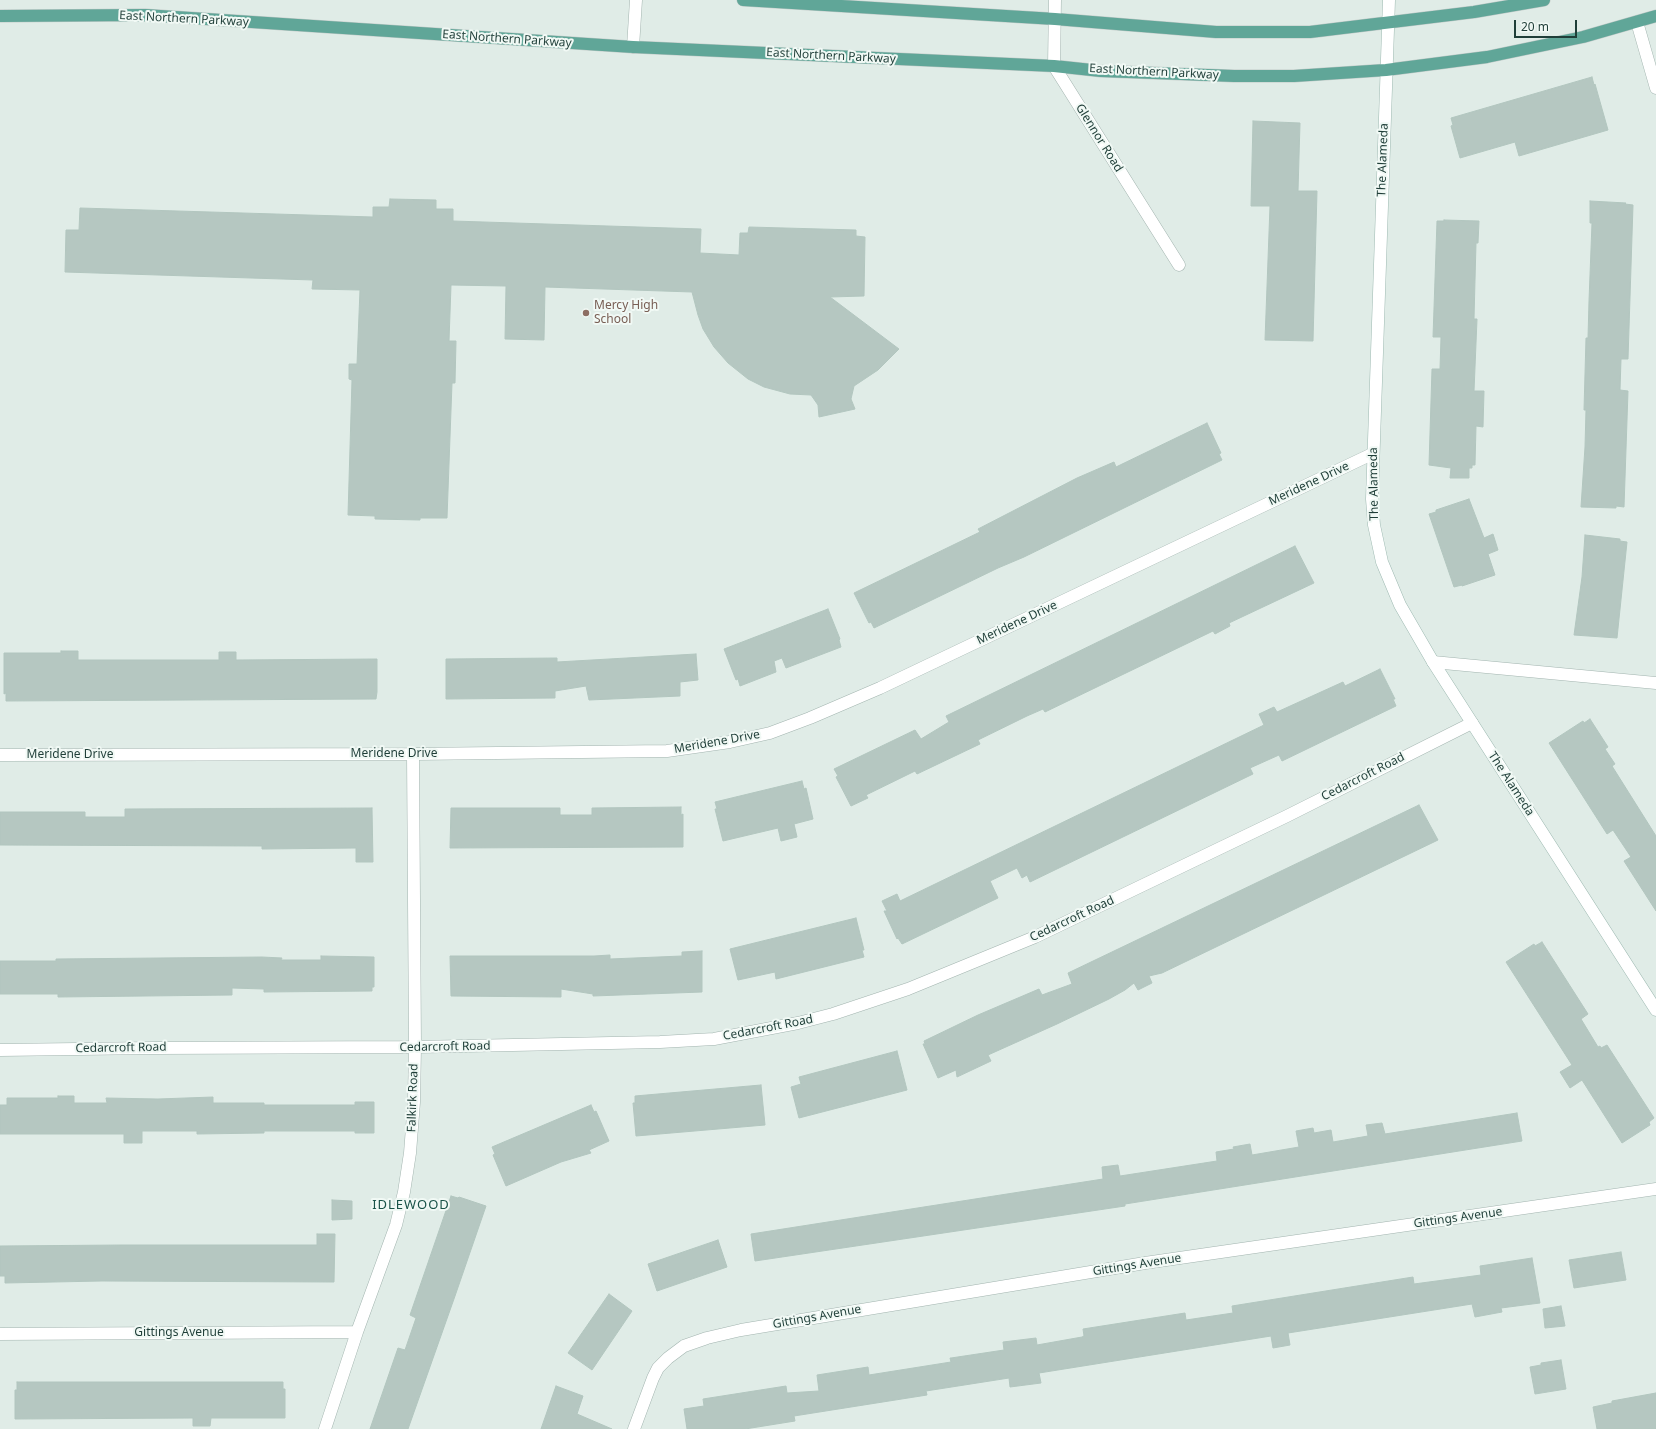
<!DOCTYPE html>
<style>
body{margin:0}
#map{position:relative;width:1656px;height:1429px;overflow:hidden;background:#e0ece7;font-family:"Noto Sans",sans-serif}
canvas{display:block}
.scale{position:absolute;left:1514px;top:20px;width:63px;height:18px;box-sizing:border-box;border:2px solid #1f3e38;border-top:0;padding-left:5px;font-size:12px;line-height:14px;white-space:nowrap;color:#1f3e38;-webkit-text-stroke:3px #f1f9f5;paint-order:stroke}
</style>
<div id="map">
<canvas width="1656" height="1429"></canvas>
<div class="scale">20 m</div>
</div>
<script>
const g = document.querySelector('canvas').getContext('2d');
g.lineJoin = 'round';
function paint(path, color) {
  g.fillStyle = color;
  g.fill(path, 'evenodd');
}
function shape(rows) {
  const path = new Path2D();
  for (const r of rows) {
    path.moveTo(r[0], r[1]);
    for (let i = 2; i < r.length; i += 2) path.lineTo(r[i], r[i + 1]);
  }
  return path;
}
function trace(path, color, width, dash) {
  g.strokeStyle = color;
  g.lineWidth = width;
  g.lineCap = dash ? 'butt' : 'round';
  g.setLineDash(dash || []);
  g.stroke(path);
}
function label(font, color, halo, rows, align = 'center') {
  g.font = font + ' "Noto Sans",sans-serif';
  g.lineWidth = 4;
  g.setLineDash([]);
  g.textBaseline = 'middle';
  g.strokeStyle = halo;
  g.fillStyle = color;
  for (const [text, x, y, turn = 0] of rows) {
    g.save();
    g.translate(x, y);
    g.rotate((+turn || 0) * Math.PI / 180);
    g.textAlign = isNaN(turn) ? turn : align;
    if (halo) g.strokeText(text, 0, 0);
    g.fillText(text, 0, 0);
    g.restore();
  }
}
const building = shape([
 [1592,77,1594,85,1595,84,1608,130,1519,156,1515,142,1460,158,1451,126,1453,125,1451,118,1592,77],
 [1253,121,1300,123,1298,191,1317,191,1313,341,1265,340,1270,206,1251,206,1253,121],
 [390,199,436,200,436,209,453,209,453,221,701,229,700,253,739,255,740,233,748,233,749,227,856,230,856,236,865,237,864,296,830,297,899,349,878,370,854,386,851,399,855,409,819,417,818,405,811,395,790,394,764,387,748,379,728,363,714,347,703,329,698,315,692,292,545,287,544,340,505,339,506,286,451,285,449,341,456,341,455,383,452,383,447,518,420,518,420,520,375,519,375,516,348,515,352,380,349,379,349,364,357,364,360,290,312,289,313,280,65,272,66,230,79,230,80,208,373,217,373,207,389,207,390,199],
 [1590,201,1626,203,1625,204,1633,205,1628,359,1621,359,1620,390,1628,391,1624,507,1616,506,1616,508,1581,507,1585,447,1586,410,1584,410,1586,338,1588,338,1589,301,1592,223,1590,223,1590,201],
 [1444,220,1479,221,1478,243,1476,243,1475,280,1474,319,1477,319,1474,391,1484,391,1483,427,1476,426,1475,465,1472,465,1472,468,1469,468,1469,478,1450,478,1451,468,1429,465,1432,369,1440,369,1441,337,1433,337,1437,221,1444,221,1444,220],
 [1207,423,1221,453,1219,454,1222,460,1024,557,998,568,874,628,871,622,869,623,854,593,980,532,978,529,1077,478,1114,462,1116,467,1207,423],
 [1469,499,1484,538,1493,534,1498,550,1488,554,1495,575,1462,586,1462,585,1454,587,1429,514,1436,512,1436,510,1469,499],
 [1585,535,1620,539,1620,541,1627,542,1617,638,1574,635,1582,577,1585,535],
 [1295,546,1314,583,1229,623,1230,626,1215,634,1213,631,1045,712,1043,709,1027,716,978,740,980,744,917,774,915,771,866,795,868,798,851,806,836,777,838,776,834,769,915,730,921,739,949,722,946,716,1295,546],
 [828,609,840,639,839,640,841,647,786,668,782,658,774,661,776,672,740,686,738,679,736,680,724,649,828,609],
 [61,651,78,651,78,660,219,660,219,652,236,652,236,660,377,659,377,692,376,699,6,701,6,693,4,694,4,653,61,653,61,651],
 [696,654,698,680,680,682,680,696,589,700,586,686,555,691,555,698,446,699,446,659,557,658,557,662,696,654],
 [1380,669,1395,699,1393,699,1396,706,1282,761,1279,755,1250,768,1253,774,1030,882,1027,875,1022,878,1017,868,990,881,998,898,902,944,898,938,897,939,884,911,887,911,882,901,897,894,900,901,1264,725,1259,714,1274,707,1277,712,1343,682,1345,686,1380,669],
 [1590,719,1608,747,1605,749,1615,764,1612,766,1656,836,1656,911,1624,861,1631,857,1613,830,1607,834,1549,743,1583,721,1584,723,1590,719],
 [802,781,804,789,806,788,813,819,794,824,797,837,781,841,778,828,723,841,715,809,717,809,715,802,802,781],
 [1419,805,1438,840,1162,973,1149,976,1152,983,1138,990,1134,983,1125,990,1109,999,1057,1024,988,1055,991,1061,957,1077,956,1070,938,1078,923,1044,925,1044,924,1041,978,1015,1039,989,1042,995,1072,984,1068,973,1419,805],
 [681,807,681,815,683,814,683,847,450,848,451,808,560,808,560,815,592,815,592,808,681,807],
 [372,808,373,862,356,862,356,848,262,849,262,846,0,845,0,812,85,812,85,817,125,817,125,809,372,808],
 [856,918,864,950,862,950,864,957,776,979,775,972,738,980,730,949,856,918],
 [1542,942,1588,1014,1581,1019,1598,1047,1600,1046,1601,1048,1607,1045,1654,1118,1649,1122,1650,1125,1622,1143,1582,1080,1570,1088,1560,1072,1572,1065,1506,962,1534,944,1535,946,1542,942],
 [702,951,702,992,593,996,593,994,561,989,561,997,451,996,450,956,594,956,610,955,610,959,682,956,682,952,702,951],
 [321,956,374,957,374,987,372,987,372,991,264,992,264,989,232,988,232,995,58,997,58,994,0,994,0,961,56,961,56,959,262,957,282,958,281,960,321,960,321,956],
 [897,1051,907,1090,799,1118,791,1087,801,1084,799,1077,897,1051],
 [761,1085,765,1125,636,1136,633,1103,635,1103,635,1096,761,1085],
 [58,1096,74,1096,74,1103,107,1103,106,1098,158,1099,213,1097,213,1103,264,1103,264,1105,355,1105,355,1102,374,1102,374,1133,355,1133,355,1131,264,1131,264,1133,197,1134,197,1131,142,1131,142,1143,124,1143,124,1134,0,1134,0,1105,7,1105,7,1098,58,1098,58,1096],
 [591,1105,594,1112,596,1111,609,1141,589,1150,591,1153,561,1162,506,1186,493,1155,495,1154,492,1147,591,1105],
 [1517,1113,1522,1141,1125,1204,1125,1206,755,1261,751,1234,1103,1179,1102,1167,1118,1165,1120,1176,1217,1161,1216,1152,1234,1149,1233,1147,1250,1144,1252,1155,1299,1147,1296,1131,1313,1128,1314,1133,1331,1130,1333,1142,1368,1136,1366,1125,1382,1123,1385,1134,1517,1113],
 [451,1196,458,1198,459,1197,486,1206,455,1296,408,1429,370,1429,398,1348,405,1350,416,1318,410,1315,451,1196],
 [332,1200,352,1201,352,1219,332,1220,332,1200],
 [317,1234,335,1234,334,1282,102,1281,5,1283,5,1276,0,1276,0,1246,122,1245,317,1245,317,1234],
 [718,1240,727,1267,657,1291,648,1264,718,1240],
 [1621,1252,1626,1280,1574,1288,1569,1260,1621,1252],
 [1532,1258,1540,1303,1501,1308,1502,1312,1475,1317,1472,1304,1288,1333,1290,1345,1273,1348,1271,1336,1039,1373,1041,1383,1010,1387,1009,1378,926,1391,927,1395,794,1416,795,1421,745,1429,687,1429,684,1409,704,1406,703,1399,786,1386,787,1393,819,1391,817,1375,868,1367,869,1375,951,1362,950,1358,951,1358,1004,1350,1003,1342,1036,1338,1037,1345,1082,1337,1084,1336,1083,1329,1185,1313,1186,1320,1233,1313,1232,1306,1413,1277,1414,1284,1481,1275,1480,1266,1532,1258],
 [609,1294,632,1311,592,1370,568,1353,609,1294],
 [1561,1306,1565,1326,1545,1328,1543,1309,1561,1306],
 [1561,1360,1566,1389,1535,1394,1530,1367,1541,1365,1541,1363,1561,1360],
 [17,1382,283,1382,283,1389,285,1389,285,1418,211,1418,210,1426,193,1426,193,1418,15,1419,15,1390,17,1390,17,1382],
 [556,1386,583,1396,577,1414,612,1429,541,1429,556,1386],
 [1656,1393,1656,1429,1597,1429,1593,1407,1612,1403,1612,1401,1656,1393]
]);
paint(building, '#b5c7c1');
trace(building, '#b2c6bf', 1);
const street = shape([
 [1055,0,1054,66,1179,265],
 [1637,22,1656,88],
 [633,47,636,0],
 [1433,662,1656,683],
 [0,755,413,754,667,751,730,742,770,733,810,718,880,688,1372,454],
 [0,1050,154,1048,415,1047,660,1042,714,1039,798,1023,833,1014,908,989,1035,937,1287,816,1472,723],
 [0,1334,357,1332],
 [325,1429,357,1332,396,1225,404,1192,410,1153,414,1102,415,1047,413,754],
 [634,1429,653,1378,658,1368,668,1358,684,1346,707,1338,741,1330,1145,1263,1656,1189]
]);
const secondary = shape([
 [1389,0,1372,499,1374,525,1382,562,1400,605,1433,662,1656,1010]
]);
const primary = shape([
 [743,0,1055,19,1216,32,1310,32,1474,12,1544,0],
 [0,16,145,15,633,47,1054,66,1101,71,1234,76,1294,76,1386,70,1487,57,1583,37,1656,16]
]);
trace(street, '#a2b4af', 13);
trace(secondary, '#9db9b1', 13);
trace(primary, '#c0c9c7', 13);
trace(street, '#fff', 12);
trace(secondary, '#fff', 12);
trace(primary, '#60a698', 12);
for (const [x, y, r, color] of [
 [586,313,4,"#8d6e63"]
]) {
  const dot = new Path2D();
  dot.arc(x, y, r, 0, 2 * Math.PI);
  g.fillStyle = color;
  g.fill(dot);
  trace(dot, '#f1f9f5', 1.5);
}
label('12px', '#1f3e38', '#f1f9f5', [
 ["East Northern Parkway",184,19,3],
 ["East Northern Parkway",507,39,4],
 ["East Northern Parkway",831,56,3],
 ["East Northern Parkway",1154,72,3],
 ["Glennor Road",1099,138,58],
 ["The Alameda",1383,160,-88],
 ["Meridene Drive",1309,484,-25],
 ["The Alameda",1374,484,-91],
 ["Meridene Drive",1017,623,-25],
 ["Meridene Drive",717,742,-10],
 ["Meridene Drive",394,754],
 ["Meridene Drive",70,755],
 ["Cedarcroft Road",1363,777,-27],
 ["The Alameda",1511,784,57],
 ["Cedarcroft Road",1072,919,-25],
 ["Cedarcroft Road",768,1028,-11],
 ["Cedarcroft Road",445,1047,-1],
 ["Cedarcroft Road",121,1048,-1],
 ["Falkirk Road",413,1098,-88],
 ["Gittings Avenue",1458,1218,-8],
 ["Gittings Avenue",1137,1265,-9],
 ["Gittings Avenue",817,1317,-10],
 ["Gittings Avenue",179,1333]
]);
label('12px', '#785e54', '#f1f9f5', [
 ["Mercy High",594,306],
 ["School",594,320]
], 'left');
g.letterSpacing = '1px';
label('13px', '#195248', '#f1f9f5', [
 ["IDLEWOOD",411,1205]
]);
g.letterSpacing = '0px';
</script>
